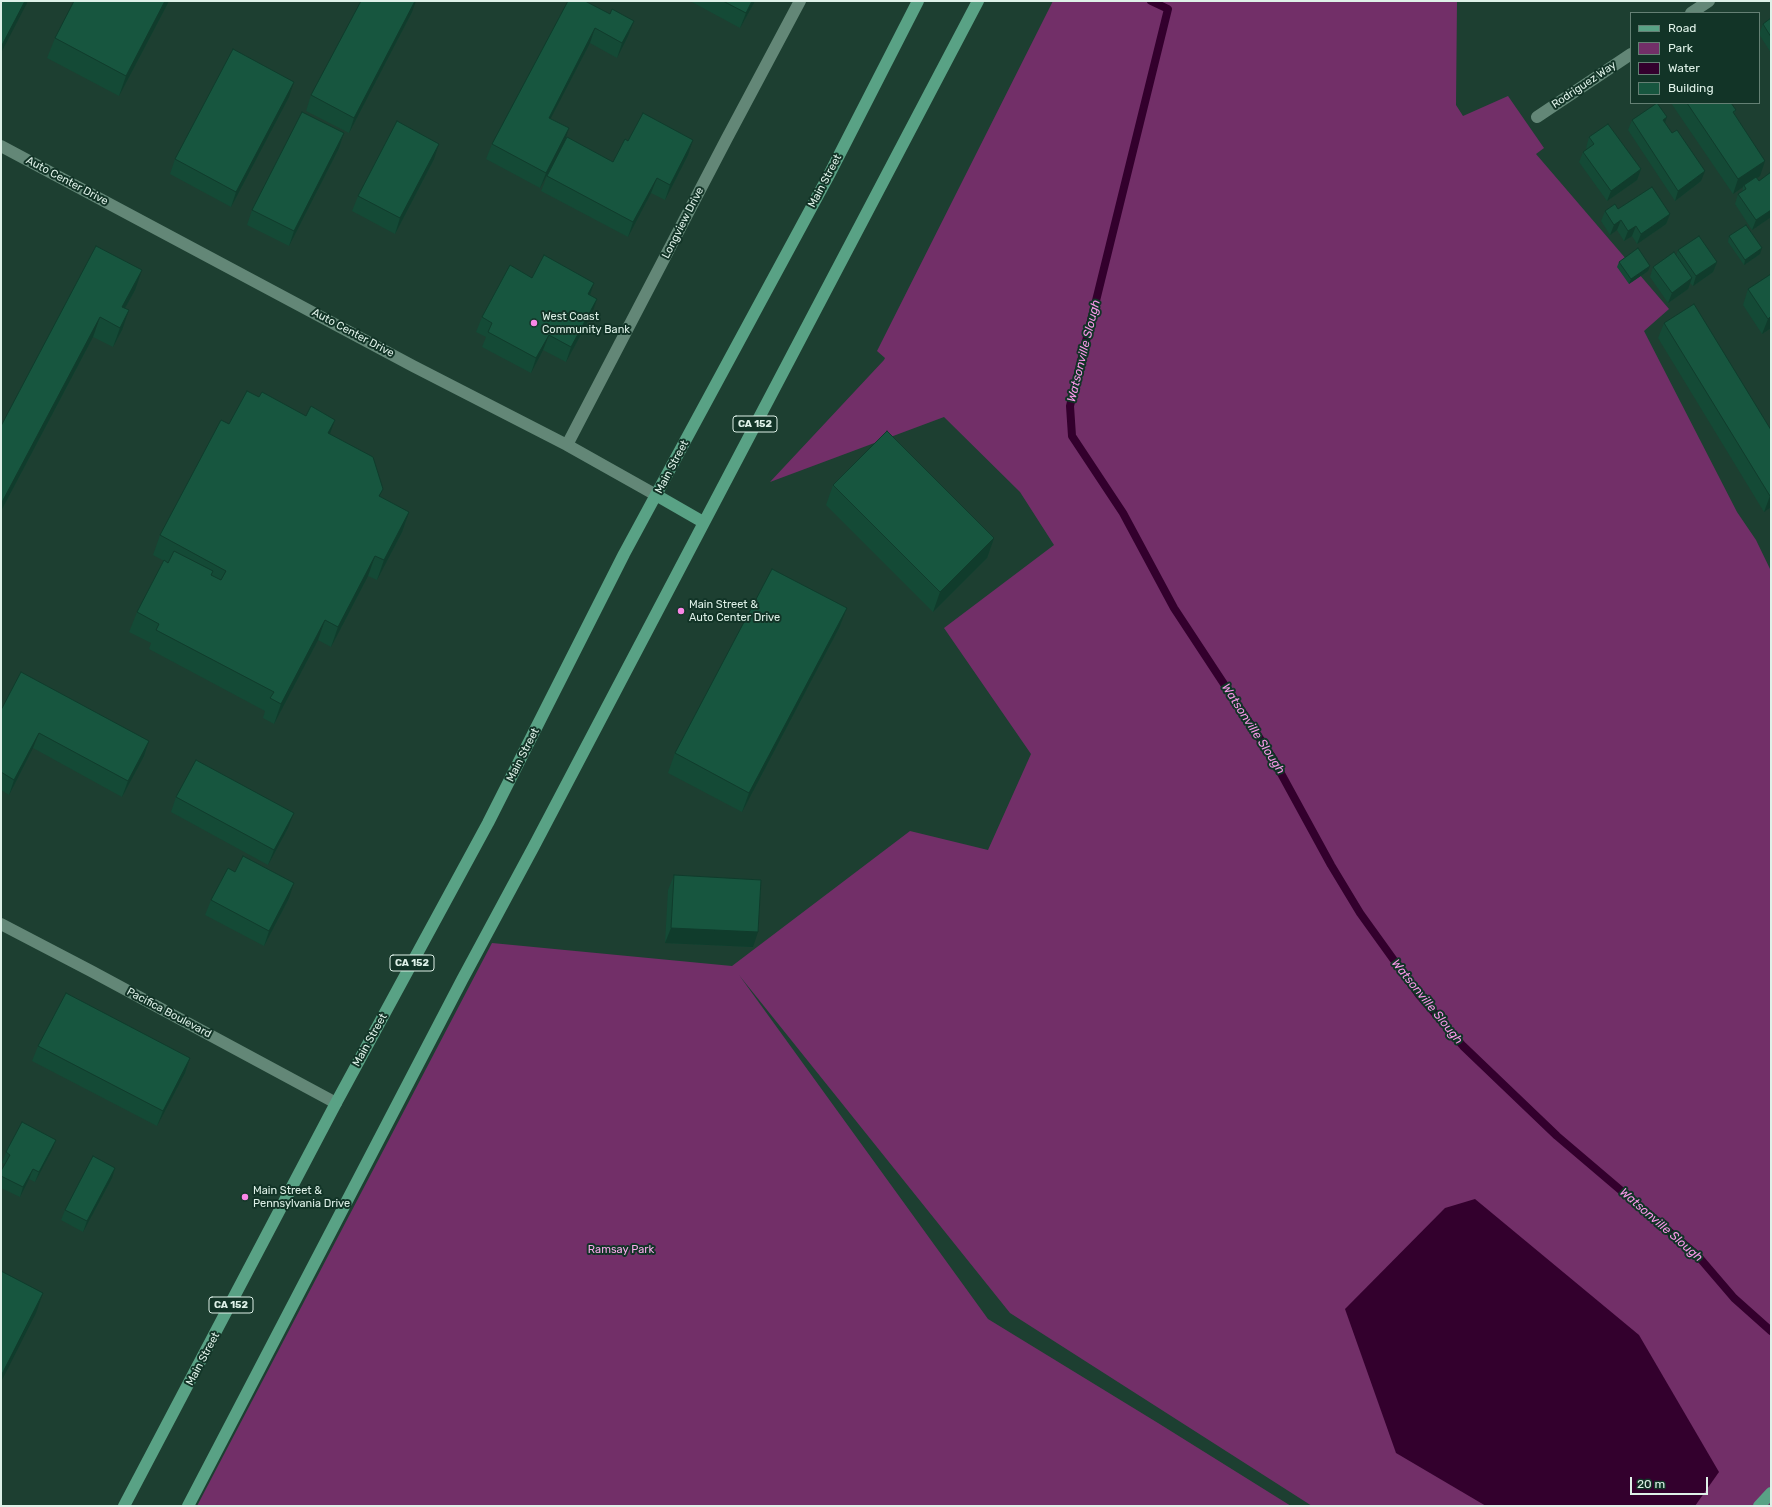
<!DOCTYPE html>
<style>
body{margin:0}
#map{position:relative;width:1772px;height:1507px;overflow:hidden;background:#1d3f31;font-family:Rubik,sans-serif}
canvas{display:block}
.frame{position:absolute;inset:0;border:2px solid #def1e8;pointer-events:none}
.legend{position:absolute;left:1630px;top:12px;width:130px;height:92px;box-sizing:border-box;background:#123427;border:1px solid #648074;margin:0;padding:5px 7px;list-style:none;font-size:12px;color:#def1e8}
.legend li{display:flex;align-items:center;gap:8px;height:20px}
.legend b{width:20px;border:1px solid #648074}
.scale{position:absolute;left:1630px;top:1477px;width:78px;height:18px;box-sizing:border-box;border:2px solid #def1e8;border-top:0;padding-left:5px;font-size:12px;line-height:14px;white-space:nowrap;color:#def1e8;-webkit-text-stroke:3px #123427;paint-order:stroke}
</style>
<div id="map">
<canvas width="1772" height="1507"></canvas>
<div class="frame"></div>
<ul class="legend">
<li><b style="height:5px;background:#59a285"></b>Road</li>
<li><b style="height:11px;background:#722f68"></b>Park</li>
<li><b style="height:11px;background:#33002d"></b>Water</li>
<li><b style="height:11px;background:#17563f"></b>Building</li>
</ul>
<div class="scale">20 m</div>
</div>
<script>
const g = document.querySelector('canvas').getContext('2d');
g.lineJoin = 'round';
function paint(path, color) {
  g.fillStyle = color;
  g.fill(path, 'evenodd');
}
function shape(rows) {
  const path = new Path2D();
  for (const r of rows) {
    path.moveTo(r[0], r[1]);
    for (let i = 2; i < r.length; i += 2) path.lineTo(r[i], r[i + 1]);
  }
  return path;
}
function trace(path, color, width, dash) {
  g.strokeStyle = color;
  g.lineWidth = width;
  g.lineCap = dash ? 'butt' : 'round';
  g.setLineDash(dash || []);
  g.stroke(path);
}
function label(font, color, halo, rows, align = 'center') {
  g.font = font + ' Rubik,sans-serif';
  g.lineWidth = 4;
  g.setLineDash([]);
  g.textBaseline = 'middle';
  g.strokeStyle = halo;
  g.fillStyle = color;
  for (const [text, x, y, turn = 0] of rows) {
    g.save();
    g.translate(x, y);
    g.rotate((+turn || 0) * Math.PI / 180);
    g.textAlign = isNaN(turn) ? turn : align;
    if (halo) g.strokeText(text, 0, 0);
    g.fillText(text, 0, 0);
    g.restore();
  }
}
paint(shape([
 [1053,1,1457,1,1456,105,1463,116,1508,96,1544,148,1536,154,1669,309,1644,331,1737,512,1756,540,1771,571,1771,1506,1312,1506,1010,1313,739,975,988,1319,1158,1423,1291,1506,197,1506,492,943,732,966,910,831,988,850,1031,754,944,628,1054,545,1020,492,944,417,770,482,884,360,885,358,877,351]
]), '#722f68');
paint(shape([
 [1475,1199,1639,1335,1719,1472,1695,1506,1486,1506,1396,1453,1345,1309,1445,1208]
]), '#33002d');
trace(shape([
 [1151,1,1168,9,1070,406,1072,436,1123,513,1174,608,1272,757,1331,865,1360,913,1419,995,1463,1046,1557,1136,1698,1256,1734,1298,1771,1331]
]), '#33002d', 8);
trace(shape([
 [1691,13,1709,1],
 [1537,117,1631,54],
 [1,146,413,366,567,445,656,495],
 [567,445,726,140,800,1],
 [1,924,91,971,336,1103]
]), '#638777', 12);
trace(shape([
 [656,495,703,522],
 [124,1506,336,1103,488,823,624,554,829,175,918,1],
 [188,1506,462,980,533,848,978,1],
 [1759,1506,1771,1493]
]), '#59a285', 12);
paint(shape([
 [169,1,119,96,47,58,55,38],
 [568,1,634,21,628,36,617,58,590,43,550,119,564,142,613,162,628,141,688,155,665,200,651,193,628,237,541,191,547,176,540,188,486,159,492,144],
 [690,1,755,1,740,28],
 [412,12,349,133,306,111,311,95],
 [1771,18,1771,53,1759,34,1763,24],
 [289,97,231,207,170,174,175,159],
 [1671,103,1731,103,1736,110,1734,114,1760,176,1757,178,1759,181,1771,172,1771,217,1752,230,1735,204,1738,194,1742,192,1743,187,1733,194],
 [1632,120,1665,123,1701,181,1675,201,1628,130],
 [344,133,339,148,289,246,247,225,252,210],
 [1589,137,1641,169,1637,180,1607,201,1579,162,1583,152,1587,149,1586,148],
 [434,159,395,234,352,211,358,196],
 [1618,209,1670,214,1666,224,1637,244,1632,236,1624,241,1617,230,1610,235,1601,221,1605,211],
 [1729,236,1760,254,1744,265,1728,242],
 [96,246,135,290,125,308,122,330,113,347,93,337,1,511,1,426],
 [1678,250,1717,262,1713,272,1693,286,1690,283,1688,289,1668,303,1650,277,1653,267,1676,256],
 [1619,262,1648,271,1629,284,1617,267],
 [1771,274,1771,328,1762,334,1743,305,1748,289],
 [532,278,590,295,592,314,566,362,543,350,531,373,482,347,486,337,476,332,482,317],
 [1664,323,1771,430,1771,507,1764,512,1658,338],
 [259,397,330,434,380,497,409,512,402,532,377,580,368,576,331,647,318,640,274,724,263,718,265,711,149,649,151,643,129,632,137,612,164,561,153,555,160,535,229,424],
 [833,485,994,538,987,558,933,612,826,505],
 [847,608,839,628,742,812,668,773,675,753],
 [1,710,149,741,144,756,122,797,33,748,9,795,1,790],
 [176,797,288,828,268,865,171,812],
 [235,872,289,898,264,946,205,915,211,900],
 [674,875,753,947,665,943,668,890],
 [38,1046,190,1058,185,1073,157,1126,32,1061],
 [56,1140,52,1150,35,1182,29,1179,20,1197,1,1188,1,1171,5,1164,2,1163,6,1152],
 [115,1168,112,1178,83,1232,61,1220,65,1210]
]), '#144a36');
paint(shape([
 [25,1,28,1,1,53,1,47],
 [165,1,169,1,119,96,126,76],
 [415,1,416,1,412,12,349,133,354,118],
 [752,1,755,1,740,28,746,13],
 [634,21,628,36,617,58,622,43],
 [595,28,590,43,543,133,549,118],
 [294,82,289,97,231,207,236,192],
 [1667,117,1663,128,1663,120],
 [569,128,564,144,540,188,546,173],
 [344,133,339,148,289,246,294,231],
 [693,140,688,155,665,200,670,185],
 [439,144,434,159,395,234,400,218],
 [1765,161,1760,176,1744,186,1744,185,1743,187,1733,194,1738,179],
 [1641,169,1637,180,1607,201,1611,191],
 [1705,171,1701,181,1675,201,1678,191],
 [657,178,651,193,628,237,633,222],
 [1771,210,1771,217,1752,230,1756,220],
 [1670,214,1666,224,1637,244,1641,234],
 [1621,220,1617,230,1610,235,1614,225],
 [1636,226,1632,236,1624,241,1628,231],
 [1762,248,1760,254,1744,265,1745,260],
 [1717,262,1713,272,1693,286,1696,276],
 [1650,266,1648,271,1629,284,1631,279],
 [142,270,135,290,115,326,122,307],
 [1692,278,1688,289,1668,303,1672,293],
 [594,283,589,298,588,294],
 [597,299,592,314,566,362,571,347],
 [129,310,122,330,113,347,120,328],
 [1771,316,1771,328,1762,334,1768,319],
 [100,317,93,337,1,511,1,504],
 [549,335,543,350,531,373,536,358],
 [335,420,328,439,328,433],
 [1770,496,1771,496,1771,507,1764,512],
 [409,512,402,532,377,580,384,560],
 [994,538,987,558,933,612,940,592],
 [375,556,368,576,331,647,338,627],
 [847,608,839,628,742,812,749,793],
 [325,620,318,640,274,724,281,704],
 [39,733,33,748,9,795,14,780],
 [149,741,144,756,122,797,128,781],
 [294,813,288,828,268,865,274,850],
 [294,883,289,898,264,946,269,931],
 [671,928,758,932,753,947,665,943],
 [190,1058,185,1073,157,1126,163,1111],
 [56,1140,52,1150,35,1182,39,1172],
 [115,1168,112,1178,83,1232,87,1221],
 [33,1169,29,1179,20,1197,23,1187],
 [43,1293,36,1313,1,1382,1,1376]
]), '#103c2c');
const building = shape([
 [1,1,25,1,1,47,1,1],
 [74,1,165,1,126,76,55,38,74,1],
 [361,1,415,1,354,118,311,95,361,1],
 [568,1,585,1,610,14,612,9,634,21,622,43,595,28,549,118,569,128,546,173,492,144,568,1],
 [723,1,752,1,746,13,723,1],
 [1771,18,1771,37,1763,24,1771,18],
 [233,49,294,82,236,192,175,159,233,49],
 [1657,103,1667,117,1663,120,1672,133,1677,130,1705,171,1678,191,1632,120,1657,103],
 [1687,103,1731,103,1736,110,1733,112,1765,161,1738,179,1687,103],
 [302,112,344,133,294,231,252,210,302,112],
 [643,113,693,140,670,185,657,178,633,222,547,176,567,137,613,162,625,139,628,141,643,113],
 [397,121,439,144,400,218,358,196,397,121],
 [1608,124,1641,169,1611,191,1583,152,1594,144,1589,137,1608,124],
 [1771,172,1771,210,1756,220,1738,194,1746,189,1744,185,1756,177,1759,181,1771,172],
 [1652,187,1670,214,1641,234,1636,226,1628,231,1621,220,1614,225,1605,211,1615,204,1618,209,1652,187],
 [1746,225,1762,248,1745,260,1729,236,1746,225],
 [1699,236,1717,262,1696,276,1678,250,1699,236],
 [96,246,142,270,122,307,129,310,120,328,100,317,1,504,1,426,96,246],
 [1638,248,1650,266,1631,279,1619,262,1638,248],
 [1674,252,1692,278,1672,293,1653,267,1674,252],
 [544,255,594,283,588,294,597,299,571,347,549,335,536,358,488,332,492,323,482,317,510,265,532,278,544,255],
 [1771,274,1771,316,1768,319,1748,289,1771,274],
 [1694,304,1771,430,1771,496,1770,496,1664,323,1694,304],
 [247,391,259,397,262,392,306,416,311,406,335,420,328,433,373,457,383,489,379,496,409,512,384,560,375,556,338,627,325,620,281,704,270,698,274,692,156,630,159,624,137,612,164,560,168,563,174,551,213,571,211,575,221,580,226,571,160,535,221,420,229,424,247,391],
 [887,431,994,538,940,592,833,485,887,431],
 [772,569,847,608,749,793,675,753,772,569],
 [21,672,149,741,128,781,39,733,14,780,1,772,1,710,21,672],
 [196,760,294,813,274,850,176,797,196,760],
 [243,856,294,883,269,931,211,900,228,868,235,872,243,856],
 [674,875,761,880,758,932,671,928,674,875],
 [66,993,190,1058,163,1111,38,1046,66,993],
 [22,1122,56,1140,39,1172,33,1169,23,1187,1,1176,1,1171,10,1155,6,1152,22,1122],
 [93,1156,115,1168,87,1221,65,1210,93,1156],
 [1,1271,43,1293,1,1376,1,1271]
]);
paint(building, '#17563f');
trace(building, '#103c2c', 1);
for (const [x, y, r, color] of [
 [534,323,4,"#fa87e7"],
 [681,611,4,"#fa87e7"],
 [245,1197,4,"#fa87e7"]
]) {
  const dot = new Path2D();
  dot.arc(x, y, r, 0, 2 * Math.PI);
  g.fillStyle = color;
  g.fill(dot);
  trace(dot, '#123427', 1.5);
}
for (const [x, y, w] of [
 [755,424,44],
 [412,963,44],
 [231,1305,44]
]) {
  const box = new Path2D();
  box.roundRect(x - w / 2, y - 8, w, 16, 3);
  g.fillStyle = '#123427';
  g.fill(box);
  trace(box, '#def1e8', 1);
}
label('bold 10px', '#def1e8', null, [
 ["CA 152",755,424],
 ["CA 152",412,963],
 ["CA 152",231,1305]
]);
label('11px', '#def1e8', '#123427', [
 ["Rodriguez Way",1584,85,-34],
 ["Auto Center Drive",67,181,28],
 ["Main Street",825,181,-62],
 ["Longview Drive",683,223,-63],
 ["Auto Center Drive",353,333,28],
 ["Main Street",672,467,-62],
 ["Main Street",523,755,-63],
 ["Pacifica Boulevard",169,1013,28],
 ["Main Street",370,1040,-61],
 ["Main Street",203,1359,-62]
]);
label('11px', '#def1e8', '#123427', [
 ["West Coast",542,317],
 ["Community Bank",542,330],
 ["Main Street &",689,605],
 ["Auto Center Drive",689,618],
 ["Main Street &",253,1191],
 ["Pennsylvania Drive",253,1204]
], 'left');
label('11px', '#faabeb', '#123427', [
 ["Ramsay Park",621,1250]
]);
label('italic 12px', '#f998e9', '#123427', [
 ["Watsonville Slough",1084,351,-76],
 ["Watsonville Slough",1253,729,57],
 ["Watsonville Slough",1427,1002,51],
 ["Watsonville Slough",1661,1225,41]
]);
</script>
